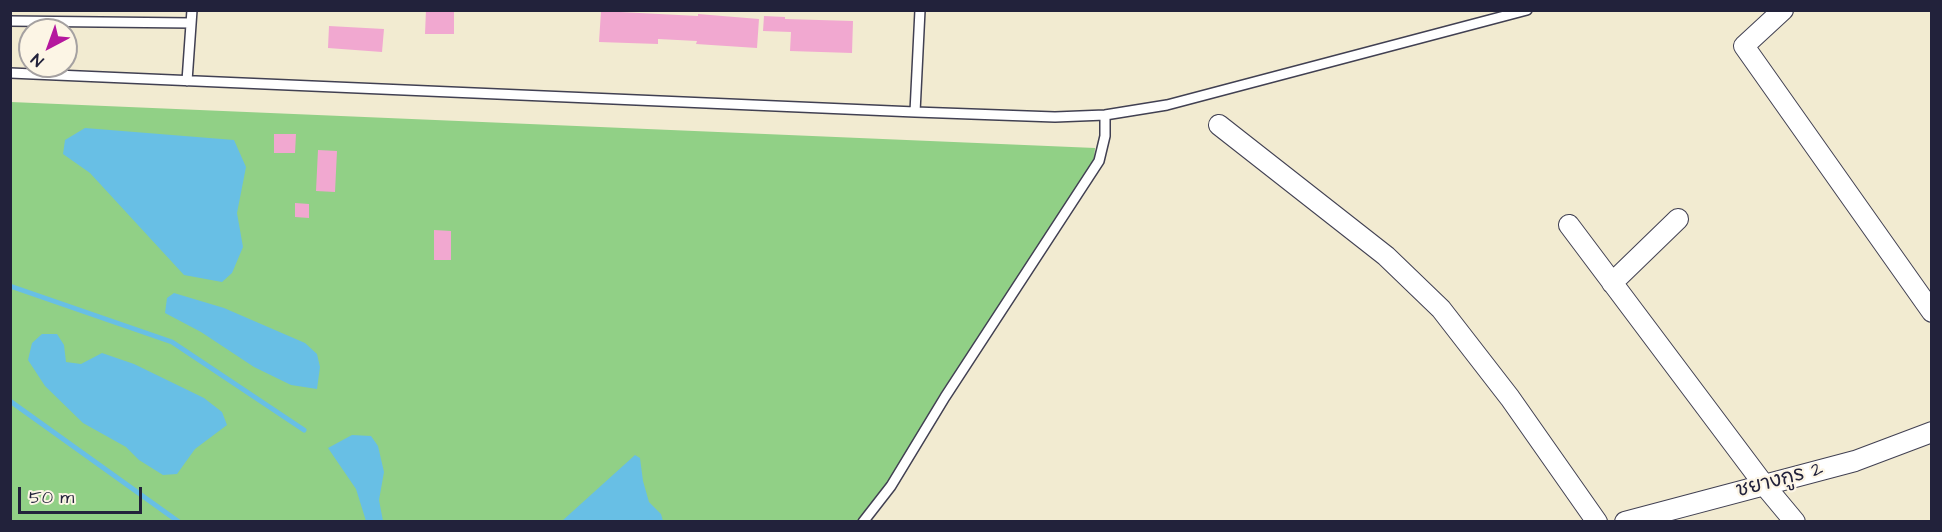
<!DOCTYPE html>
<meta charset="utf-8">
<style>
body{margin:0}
#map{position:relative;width:1942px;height:532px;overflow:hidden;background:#f2ebd1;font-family:"Architects Daughter",sans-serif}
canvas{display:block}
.frame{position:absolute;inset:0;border:12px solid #22223b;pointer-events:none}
.north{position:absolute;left:18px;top:18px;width:60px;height:60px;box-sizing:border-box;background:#fcf5e5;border:2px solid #a5a1a1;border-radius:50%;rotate:221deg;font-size:16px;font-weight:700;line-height:24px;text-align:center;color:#22223b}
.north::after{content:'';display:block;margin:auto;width:21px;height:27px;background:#b5179e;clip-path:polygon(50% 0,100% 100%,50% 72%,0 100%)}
.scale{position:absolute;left:18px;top:487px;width:124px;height:27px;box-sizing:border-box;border:3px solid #22223b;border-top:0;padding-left:8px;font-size:18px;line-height:21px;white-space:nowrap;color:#22223b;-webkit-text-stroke:4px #fcf5e5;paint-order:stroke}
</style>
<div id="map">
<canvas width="1942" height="532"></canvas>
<div class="frame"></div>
<div class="north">N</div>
<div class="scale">50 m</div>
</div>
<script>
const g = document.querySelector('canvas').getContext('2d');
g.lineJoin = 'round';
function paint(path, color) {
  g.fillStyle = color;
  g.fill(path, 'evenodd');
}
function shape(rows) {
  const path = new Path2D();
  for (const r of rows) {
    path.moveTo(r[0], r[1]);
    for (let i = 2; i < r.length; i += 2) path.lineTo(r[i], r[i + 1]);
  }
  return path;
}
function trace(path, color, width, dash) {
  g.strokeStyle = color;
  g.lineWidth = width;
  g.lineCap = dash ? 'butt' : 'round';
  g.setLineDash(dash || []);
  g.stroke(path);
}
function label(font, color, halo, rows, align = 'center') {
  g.font = font + ' "Architects Daughter","Playpen Sans Thai",sans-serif';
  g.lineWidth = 4.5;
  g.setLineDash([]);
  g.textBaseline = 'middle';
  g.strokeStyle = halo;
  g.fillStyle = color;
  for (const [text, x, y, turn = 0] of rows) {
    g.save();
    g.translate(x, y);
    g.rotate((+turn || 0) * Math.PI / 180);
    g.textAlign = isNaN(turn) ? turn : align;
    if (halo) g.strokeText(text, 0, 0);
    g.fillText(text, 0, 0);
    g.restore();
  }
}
paint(shape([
 [11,102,1095,148,1094,161,939,396,887,485,858,521,11,522]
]), '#91d086');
paint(shape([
 [85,128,234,140,246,167,237,213,243,247,232,273,222,282,184,275,90,173,63,154,65,140],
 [174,293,224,308,305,343,317,354,320,367,317,389,291,385,254,367,201,332,165,313,167,298],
 [42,334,57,334,64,345,66,362,81,364,102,353,134,364,204,398,222,412,227,425,195,449,177,474,163,475,139,460,126,447,83,423,45,386,28,360,32,343],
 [352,435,371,436,378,446,384,472,379,500,383,521,366,521,356,489,328,448],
 [635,455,640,458,643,481,649,502,661,514,663,521,562,521]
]), '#68bfe5');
trace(shape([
 [10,286,172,342,304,430],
 [10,401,179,522]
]), '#68bfe5', 5);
paint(shape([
 [426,10,454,10,454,34,425,34],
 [601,11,698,16,698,14,759,19,757,48,696,44,697,41,658,39,658,44,599,42],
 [764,16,785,17,785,19,853,21,852,53,790,51,791,32,763,31],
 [329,26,384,29,382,52,328,48],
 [274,134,296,134,295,153,274,153],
 [318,150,337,151,335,192,316,191],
 [295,203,309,204,309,218,295,217],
 [434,230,451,231,451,260,434,260]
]), '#f1a8d0');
const lane = shape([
 [10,21,191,23],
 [10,73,915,112,1055,117,1105,115,1167,105,1527,10],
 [187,81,192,10],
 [915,112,920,10],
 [863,522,891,486,945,397,1099,161,1105,136,1105,115]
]);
const street = shape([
 [1783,10,1744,46,1932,312],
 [1219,125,1386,256,1441,309,1510,398,1597,522],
 [1569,225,1765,486,1795,522],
 [1612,283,1678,219],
 [1625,522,1855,461,1932,432]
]);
trace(lane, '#414052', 12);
trace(street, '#414052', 22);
trace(lane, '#fff', 9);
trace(street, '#fff', 20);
label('20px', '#22223b', '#fcf5e5', [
 ["ชยางกูร 2",1780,481,-15]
]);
</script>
